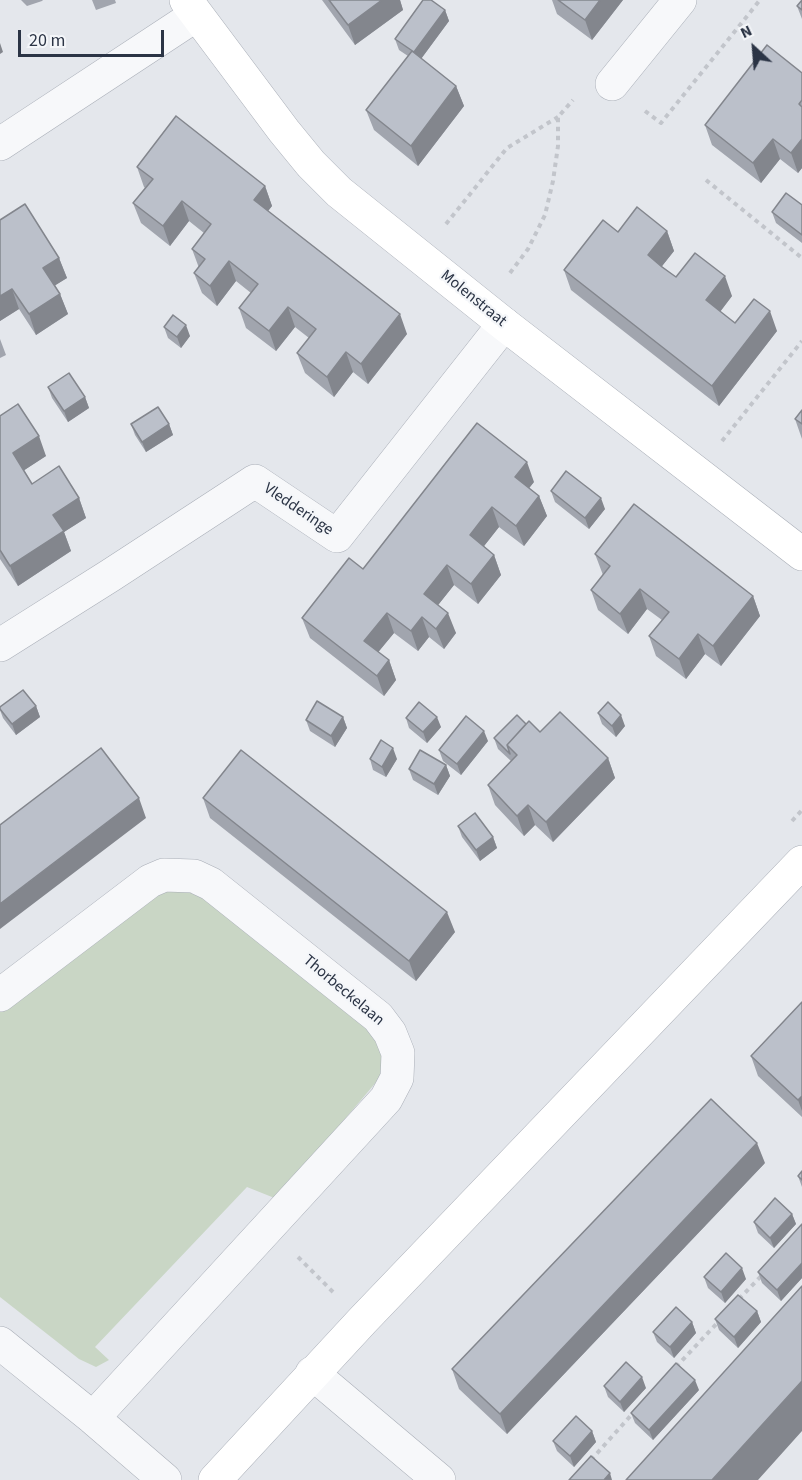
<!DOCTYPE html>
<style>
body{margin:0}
#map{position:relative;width:802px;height:1480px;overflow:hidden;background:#e4e7ec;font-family:"Source Sans 3",sans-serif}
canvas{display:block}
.north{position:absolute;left:724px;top:18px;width:60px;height:60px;-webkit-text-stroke:4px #f4f6f9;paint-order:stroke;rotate:334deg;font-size:16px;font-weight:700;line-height:24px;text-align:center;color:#2b3445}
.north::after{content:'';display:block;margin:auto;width:21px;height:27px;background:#2b3445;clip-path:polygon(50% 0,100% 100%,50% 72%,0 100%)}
.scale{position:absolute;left:18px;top:30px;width:146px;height:27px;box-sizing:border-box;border:3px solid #2b3445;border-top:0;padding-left:8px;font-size:18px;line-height:21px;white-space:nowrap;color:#2b3445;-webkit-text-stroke:4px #f4f6f9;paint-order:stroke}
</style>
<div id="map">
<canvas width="802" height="1480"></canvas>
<div class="north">N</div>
<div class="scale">20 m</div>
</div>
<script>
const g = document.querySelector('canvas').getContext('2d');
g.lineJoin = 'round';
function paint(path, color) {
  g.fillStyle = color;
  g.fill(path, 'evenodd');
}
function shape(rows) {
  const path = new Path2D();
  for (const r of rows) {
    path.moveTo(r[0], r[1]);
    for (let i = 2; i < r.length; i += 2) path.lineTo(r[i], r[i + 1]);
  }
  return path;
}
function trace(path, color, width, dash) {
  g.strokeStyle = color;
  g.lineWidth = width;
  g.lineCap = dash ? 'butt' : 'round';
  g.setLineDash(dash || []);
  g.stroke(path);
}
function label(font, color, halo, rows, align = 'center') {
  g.font = font + ' "Source Sans 3",sans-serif';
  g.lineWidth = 4.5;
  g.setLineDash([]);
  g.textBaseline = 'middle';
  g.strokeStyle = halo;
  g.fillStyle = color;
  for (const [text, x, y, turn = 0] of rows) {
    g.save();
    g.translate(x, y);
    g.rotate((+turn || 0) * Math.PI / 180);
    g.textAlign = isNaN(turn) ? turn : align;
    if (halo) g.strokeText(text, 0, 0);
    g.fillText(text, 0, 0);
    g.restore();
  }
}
paint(shape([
 [181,886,203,893,373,1028,389,1067,277,1199,247,1187,95,1347,109,1360,96,1367,79,1359,0,1297,0,1010,151,897]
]), '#c9d6c5');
const street = shape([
 [612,84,680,0],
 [0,144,196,15],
 [0,645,111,575,255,481,337,536,504,324],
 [0,995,150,881,164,875,194,876,211,884,378,1017,390,1033,398,1053,397,1078,386,1099,93,1418],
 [0,1343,93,1418,165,1480],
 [312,1373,439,1480]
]);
const secondary = shape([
 [186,0,284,131,311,164,339,192,504,324,802,554],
 [215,1480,363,1320,802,862]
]);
trace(street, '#a9aeb7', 34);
trace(secondary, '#a9aeb7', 34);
trace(shape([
 [645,111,661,123,760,0],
 [706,180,802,258],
 [446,224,507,148,558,117],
 [510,273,528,249,545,215,553,181,558,146,558,117,573,100],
 [722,441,802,341],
 [792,821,802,810],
 [298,1257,333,1292],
 [739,1299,763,1274],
 [676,1367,720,1320],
 [591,1460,634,1412]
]), '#c2c5cb', 4, [4.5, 4.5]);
trace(street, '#f7f8fa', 33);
trace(secondary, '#fff', 33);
paint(shape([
 [21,0,43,0,42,1,27,6],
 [92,0,115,0,116,3,96,10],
 [322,0,400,0,403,10,355,45],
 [433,0,432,1,445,10,449,21,421,59,456,86,464,106,418,166,374,130,366,110,408,56,399,50,395,39],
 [552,0,623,0,592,40,557,14],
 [802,0,802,19,797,6],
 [802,73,802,168,798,173,780,159,761,183,712,145,705,125],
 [137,167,265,186,272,206,268,211,407,334,368,384,353,372,334,397,305,373,297,353,309,338,295,327,276,351,246,328,239,308,251,293,236,281,217,306,202,293,194,273,199,268,192,249,204,233,189,221,170,246,141,223,133,203,145,188,144,187],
 [802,205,802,243,776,223,772,212],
 [0,220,59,258,67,278,55,285,60,294,68,314,36,335,19,309,0,321],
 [667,231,674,251,662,266,676,277,732,296,720,312,735,323,777,331,719,406,571,290,564,270,618,232],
 [164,327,190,336,181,348,168,338],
 [0,339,6,355,0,358],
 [48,387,85,397,89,408,68,422,52,398],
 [802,410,802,439,795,419],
 [0,416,46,456,24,470,32,484,79,498,86,518,64,532,71,551,18,586,0,559],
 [131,424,169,424,173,435,146,452,135,435],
 [534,482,529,488,539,496,547,516,524,546,499,527,484,546,494,555,501,575,478,604,454,585,438,605,456,633,444,649,429,637,418,651,394,633,378,652,389,660,396,680,384,696,310,638,302,618,363,569],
 [551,491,605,509,589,529,555,502],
 [595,554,753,596,760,616,721,666,705,654,686,679,656,656,649,636,662,620,647,609,628,634,598,610,591,590,603,575],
 [36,706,40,717,16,735,3,718,0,710,0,707],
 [598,713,625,726,616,737,602,724],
 [343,717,347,728,335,747,310,731,306,720],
 [406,718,441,727,427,743,409,728],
 [526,724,540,732,608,758,615,778,553,842,535,825,524,836,495,805,488,785,511,761,498,749,494,738],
 [488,741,461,775,443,761,439,750],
 [370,759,397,759,386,777,373,770],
 [446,765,450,776,438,795,413,780,409,769],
 [203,798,455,932,416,981,210,818],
 [458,826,493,837,497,848,480,861,462,837],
 [802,1002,802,1117,758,1076,751,1056],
 [765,1163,507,1434,459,1389,452,1369],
 [802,1171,802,1187,798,1176],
 [792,1214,796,1224,774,1248,758,1233,754,1222],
 [802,1224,802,1278,781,1301,762,1283,758,1272],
 [704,1277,746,1279,725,1303,708,1288],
 [757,1311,761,1322,738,1348,719,1330,715,1319],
 [692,1322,696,1333,674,1358,657,1342,653,1332],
 [604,1386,646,1388,624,1412,608,1397],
 [699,1390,653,1440,635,1423,631,1413],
 [592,1431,596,1442,574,1467,557,1451,553,1441]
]), '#a1a5ae');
paint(shape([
 [382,0,400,0,403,10,355,45,348,25],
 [600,0,623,0,592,40,585,20],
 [445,10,449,21,418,63,414,52],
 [0,43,3,52,0,54],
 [456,86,464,106,418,166,411,146],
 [773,139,780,159,761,183,753,163],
 [802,139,802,168,798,173,791,153],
 [265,186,272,206,261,220,254,200],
 [182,201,189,221,170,246,163,226],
 [667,231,674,251,655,275,648,255],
 [59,258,67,278,51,288,43,268],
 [229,261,236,281,217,306,210,286],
 [725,276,732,296,713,321,706,300],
 [12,289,19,309,0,321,0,296],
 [60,294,68,314,36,335,29,314],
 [288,307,295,327,276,351,269,331],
 [770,311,777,331,719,406,712,386],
 [400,314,407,334,368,384,361,364],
 [186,325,190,336,181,348,177,337],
 [346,352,353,372,334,397,327,377],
 [85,397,89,408,68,422,64,411],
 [169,424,173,435,146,452,142,442],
 [39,436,46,456,20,473,13,453],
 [527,462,534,482,522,497,515,477],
 [539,496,547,516,524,546,516,526],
 [79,498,86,518,64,532,71,551,18,586,10,566,53,515],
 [601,498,605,509,589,529,585,518],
 [492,507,499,527,477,555,470,535],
 [494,555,501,575,478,604,471,584],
 [447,565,454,585,431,614,424,594],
 [640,589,647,609,628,634,620,614],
 [753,596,760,616,721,666,713,646],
 [387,613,394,633,371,661,364,641],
 [448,613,456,633,444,649,436,629],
 [422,617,429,637,418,651,411,631],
 [698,634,705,654,686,679,679,659],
 [389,660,396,680,384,696,377,676],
 [36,706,40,717,16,735,12,724],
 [621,715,625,726,616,737,612,726],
 [343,717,347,728,335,747,331,736],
 [437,717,441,727,427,743,423,732],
 [484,731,488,741,461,775,457,764],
 [393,748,397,759,386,777,382,767],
 [608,758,615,778,553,842,546,822],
 [446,765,450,776,438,795,434,784],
 [139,798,146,818,0,929,0,904],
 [528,805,535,825,524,836,517,816],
 [493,837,497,848,480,861,476,850],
 [447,912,455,932,416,981,409,961],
 [802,1096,802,1111,798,1100],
 [757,1143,765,1163,507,1434,500,1414],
 [792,1214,796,1224,774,1248,770,1238],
 [802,1263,802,1278,781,1301,777,1290],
 [742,1268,746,1279,725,1303,721,1292],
 [757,1311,761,1322,738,1348,734,1337],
 [692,1322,696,1333,674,1358,670,1347],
 [642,1377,646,1388,624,1412,620,1402],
 [695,1380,699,1390,653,1440,649,1430],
 [802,1381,802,1431,758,1480,712,1480],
 [592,1431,596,1442,574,1467,570,1456],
 [610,1473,612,1480,604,1480]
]), '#83868d');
const building = shape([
 [329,0,382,0,348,25,329,0],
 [423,0,431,0,445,10,414,52,395,39,423,0],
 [558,0,600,0,585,20,558,0],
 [802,0,802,10,797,6,802,0],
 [767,45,802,73,802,100,799,104,802,107,802,139,791,153,773,139,753,163,705,125,767,45],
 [412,51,456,86,411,146,366,110,412,51],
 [176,116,265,186,254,200,400,314,361,364,346,352,327,377,297,353,316,329,288,307,269,331,239,308,258,284,229,261,210,286,194,273,205,259,192,249,211,224,182,201,163,226,133,203,153,179,137,167,176,116],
 [786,193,802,205,802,235,772,212,786,193],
 [25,204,59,258,43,268,60,294,29,314,12,289,0,296,0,220,25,204],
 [637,207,667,231,648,255,662,267,676,277,695,253,725,276,706,300,721,312,735,323,754,299,770,311,712,386,564,270,603,220,618,232,637,207],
 [173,315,186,325,177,337,164,327,173,315],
 [69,373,85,397,64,411,48,387,69,373],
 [18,404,39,436,13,453,32,484,59,466,79,498,53,515,64,531,10,566,0,550,0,416,18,404],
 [158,407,169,424,142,442,131,424,158,407],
 [802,410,802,424,795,419,802,410],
 [477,423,527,462,515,477,539,496,516,526,492,507,480,522,470,535,494,555,471,584,447,565,424,594,448,613,436,629,422,617,411,631,387,613,364,641,389,660,377,676,302,618,349,558,363,569,477,423],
 [566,471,601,498,585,518,551,491,566,471],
 [634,504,753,596,713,646,698,634,679,659,649,636,669,612,654,600,640,589,620,614,591,590,610,566,595,554,634,504],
 [23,690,36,706,12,724,0,709,0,707,23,690],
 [317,701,343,717,331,736,306,720,317,701],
 [419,702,437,717,423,732,406,718,419,702],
 [608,702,621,715,612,726,598,713,608,702],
 [560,712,608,758,546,822,528,805,517,816,488,785,517,755,507,745,529,721,540,732,560,712],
 [517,715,526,724,507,745,510,754,494,738,517,715],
 [466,716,484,731,457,764,439,750,466,716],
 [381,740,393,748,382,767,370,759,381,740],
 [101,748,139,798,0,904,0,825,101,748],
 [241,750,447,912,409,961,203,798,241,750],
 [420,750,446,765,434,784,409,769,420,750],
 [475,813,493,837,476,850,458,826,475,813],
 [802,1002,802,1096,798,1100,751,1056,802,1002],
 [711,1099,757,1143,500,1414,452,1369,711,1099],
 [802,1171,802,1180,798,1176,802,1171],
 [775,1198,792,1214,770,1238,754,1222,775,1198],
 [802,1224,802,1263,777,1290,758,1272,802,1224],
 [726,1253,742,1268,721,1292,704,1277,726,1253],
 [802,1286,802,1381,712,1480,626,1480,802,1286],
 [738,1295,757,1311,734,1337,715,1319,738,1295],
 [676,1307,692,1322,670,1347,653,1332,676,1307],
 [626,1362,642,1377,620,1402,604,1386,626,1362],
 [676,1363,695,1380,649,1430,631,1413,676,1363],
 [576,1416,592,1431,570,1456,553,1441,576,1416],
 [591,1456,610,1473,604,1480,569,1480,591,1456]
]);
paint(building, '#bbc0ca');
trace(building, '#83868d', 1.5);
label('16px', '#2b3445', '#f4f6f9', [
 ["Molenstraat",473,299,39],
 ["Vledderinge",298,510,34],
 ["Thorbeckelaan",343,991,40]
]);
</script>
